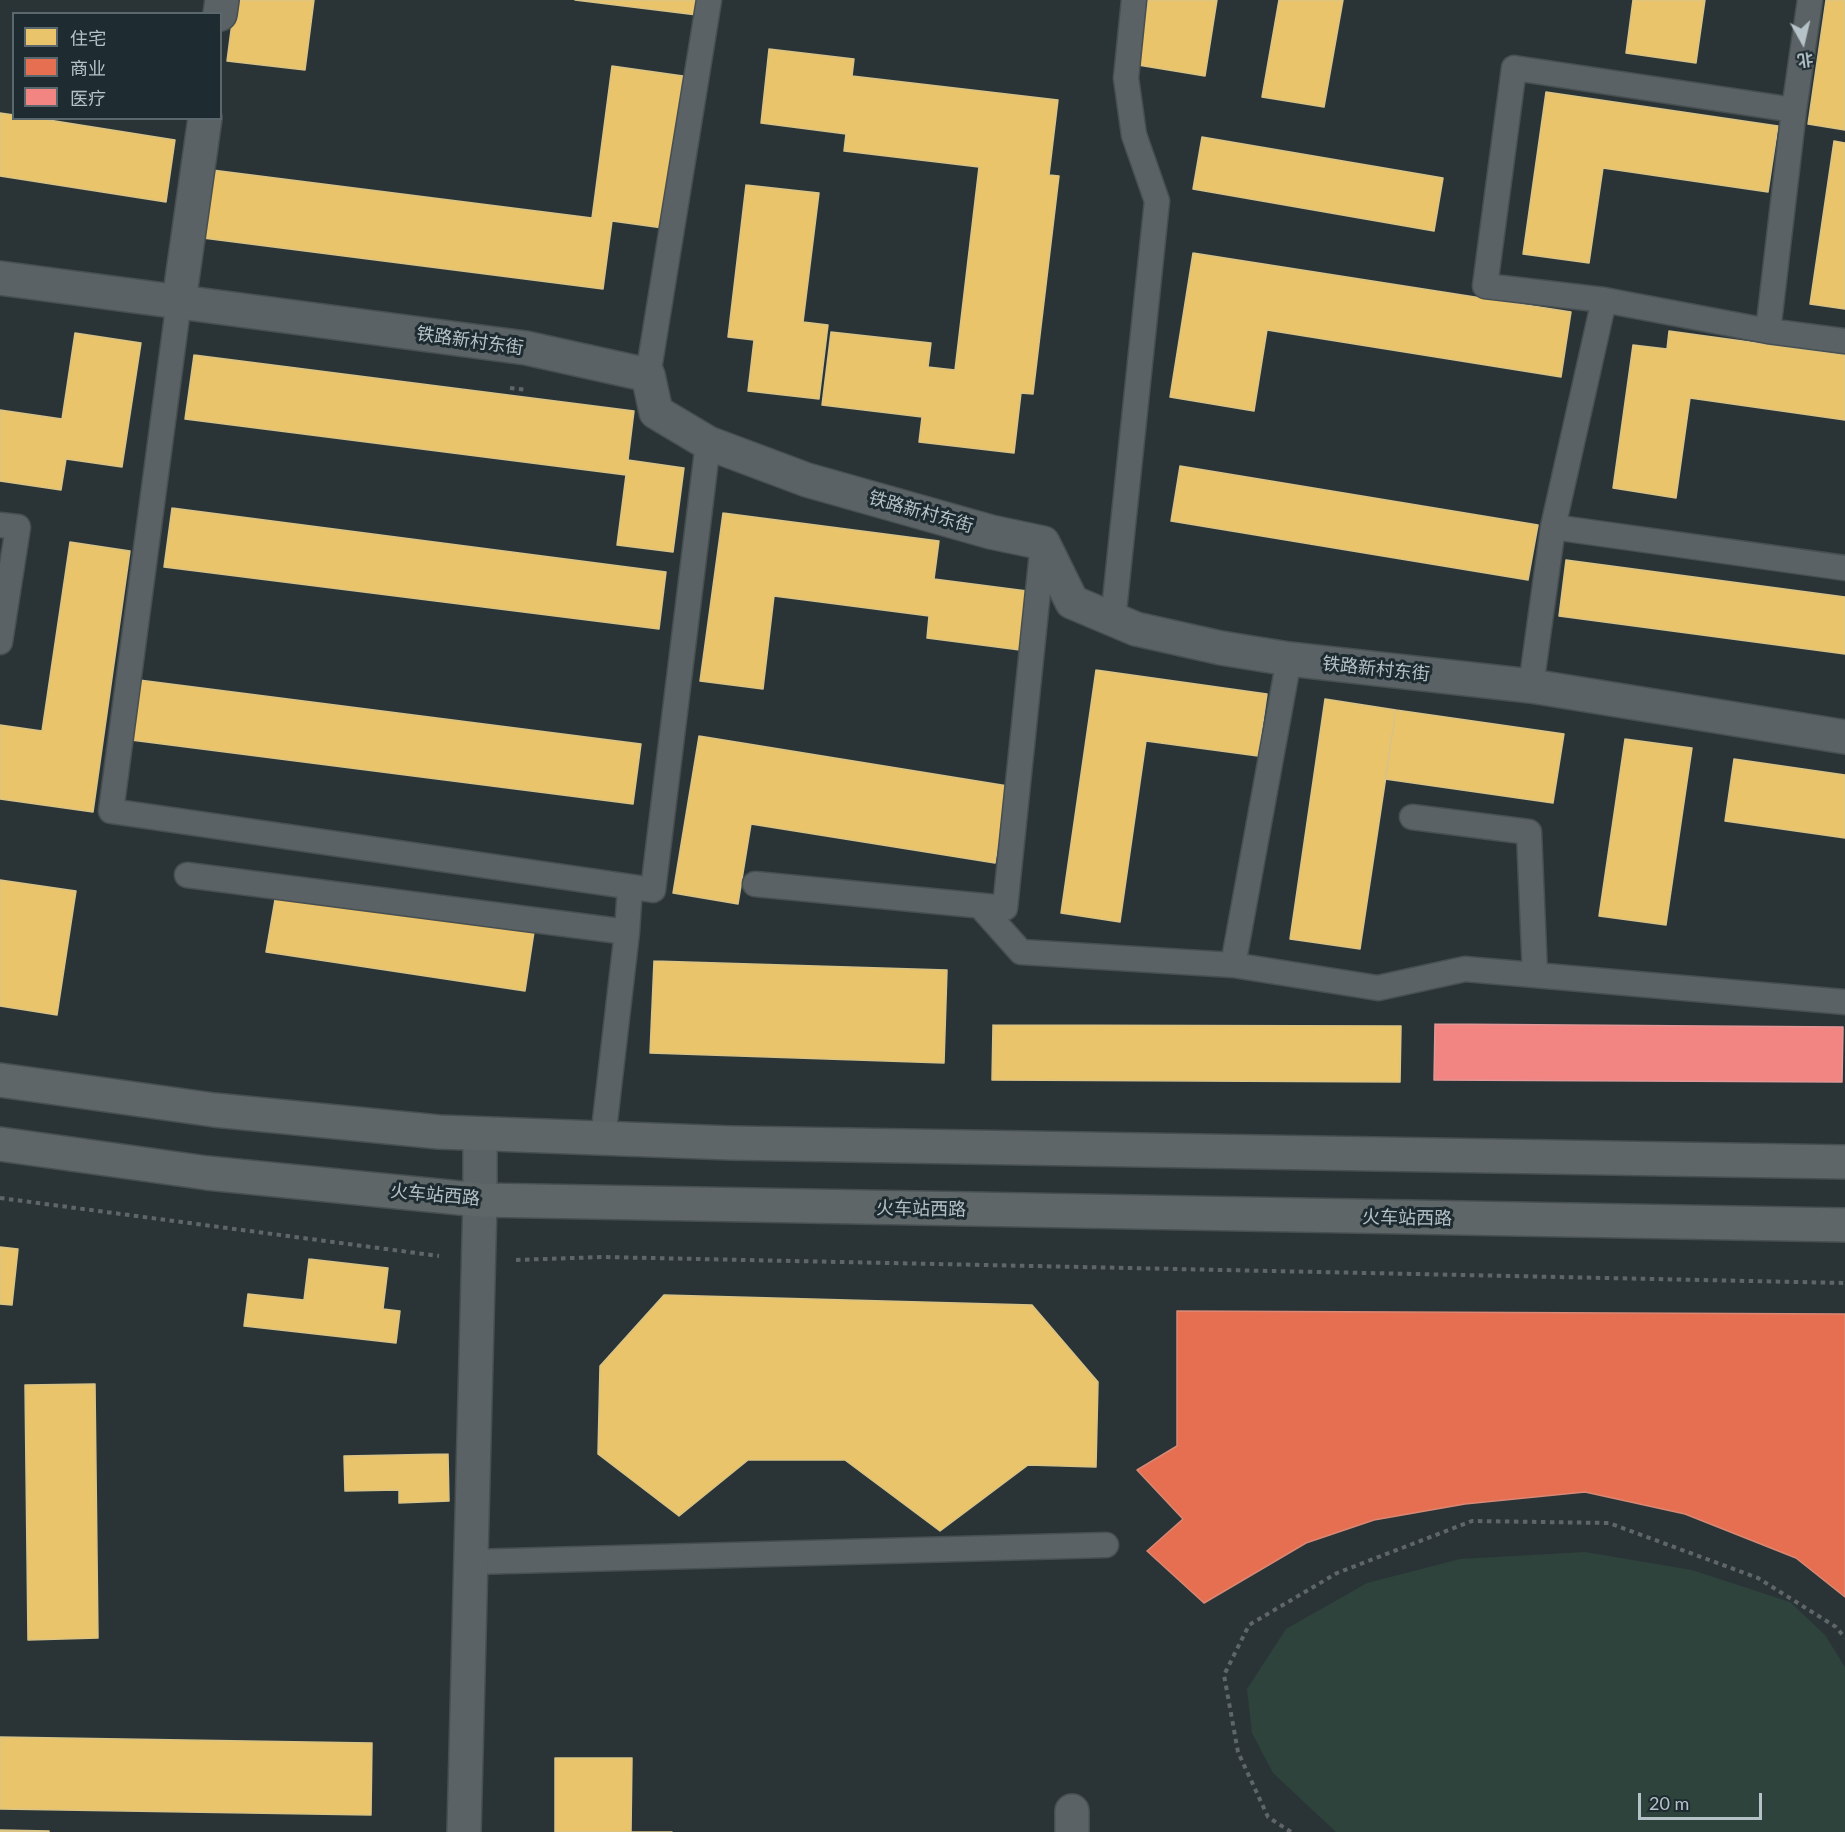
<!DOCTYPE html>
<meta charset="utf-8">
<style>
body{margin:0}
#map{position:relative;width:1845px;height:1832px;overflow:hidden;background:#2a3436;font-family:Lato,"Noto Sans SC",sans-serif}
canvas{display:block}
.legend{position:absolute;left:12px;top:12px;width:210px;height:108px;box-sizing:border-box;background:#1e2c31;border:2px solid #5a686d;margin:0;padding:8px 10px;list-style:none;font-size:18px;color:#b5c2c7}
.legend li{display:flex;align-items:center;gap:12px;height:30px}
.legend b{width:30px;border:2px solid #5a686d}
.north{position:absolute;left:1773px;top:12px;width:60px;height:60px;-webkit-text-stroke:4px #1e2c31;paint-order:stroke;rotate:172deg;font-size:16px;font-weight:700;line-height:24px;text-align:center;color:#b5c2c7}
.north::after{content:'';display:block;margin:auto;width:21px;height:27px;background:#b5c2c7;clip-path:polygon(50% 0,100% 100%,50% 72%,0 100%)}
.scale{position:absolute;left:1638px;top:1793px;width:124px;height:27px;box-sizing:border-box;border:3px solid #b5c2c7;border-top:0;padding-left:8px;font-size:18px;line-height:21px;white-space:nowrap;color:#b5c2c7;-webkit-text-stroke:4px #1e2c31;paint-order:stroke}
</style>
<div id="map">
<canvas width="1845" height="1832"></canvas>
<ul class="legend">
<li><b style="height:16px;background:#e9c46a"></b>住宅</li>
<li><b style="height:16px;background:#e76f51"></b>商业</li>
<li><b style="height:16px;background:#f28482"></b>医疗</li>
</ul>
<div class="north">北</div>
<div class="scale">20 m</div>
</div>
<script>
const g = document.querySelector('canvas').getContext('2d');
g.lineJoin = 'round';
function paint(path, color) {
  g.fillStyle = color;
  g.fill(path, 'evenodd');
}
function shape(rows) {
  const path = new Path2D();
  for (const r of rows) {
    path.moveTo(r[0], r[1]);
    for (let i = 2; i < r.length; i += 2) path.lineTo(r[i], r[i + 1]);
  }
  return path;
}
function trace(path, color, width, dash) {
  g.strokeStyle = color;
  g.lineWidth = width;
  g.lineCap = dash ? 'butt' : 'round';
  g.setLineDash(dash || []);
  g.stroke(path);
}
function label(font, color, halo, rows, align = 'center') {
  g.font = font + ' Lato,"Noto Sans SC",sans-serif';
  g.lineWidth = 6;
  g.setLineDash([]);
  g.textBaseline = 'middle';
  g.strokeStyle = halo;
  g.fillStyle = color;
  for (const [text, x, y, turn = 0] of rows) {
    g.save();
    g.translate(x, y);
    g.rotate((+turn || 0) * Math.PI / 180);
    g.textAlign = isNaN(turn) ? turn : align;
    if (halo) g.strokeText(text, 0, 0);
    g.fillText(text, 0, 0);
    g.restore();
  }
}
paint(shape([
 [1585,1552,1692,1570,1790,1602,1825,1635,1845,1667,1845,1832,1336,1832,1273,1773,1252,1733,1247,1689,1286,1629,1367,1583,1460,1559]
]), '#2e433b');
const homes = shape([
 [235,0,314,0,305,70,227,61,235,0],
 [575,0,699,0,697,15,575,0],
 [1148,0,1217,0,1205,76,1138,65,1148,0],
 [1279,0,1343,0,1324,107,1262,97,1279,0],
 [1633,0,1705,0,1696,63,1626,53,1633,0],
 [1826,0,1845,0,1845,130,1808,124,1826,0],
 [769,49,854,59,852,76,1058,100,1049,175,1059,176,1033,394,1021,393,1014,453,919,442,922,417,822,405,831,332,931,343,928,367,955,370,979,167,844,151,846,134,761,123,769,49],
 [612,66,683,76,663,228,612,221,603,289,203,238,212,170,592,218,612,66],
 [1546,92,1778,126,1768,192,1603,168,1589,263,1523,254,1546,92],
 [0,113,14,115,14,118,36,118,175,140,166,202,0,176,0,113],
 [1202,137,1443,178,1434,231,1193,189,1202,137],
 [1834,141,1845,143,1845,309,1810,304,1834,141],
 [746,185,819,193,803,322,828,325,819,399,748,391,754,340,728,337,746,185],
 [1193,253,1571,312,1561,377,1267,330,1254,411,1170,397,1193,253],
 [1669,331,1845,355,1845,420,1690,398,1676,498,1613,488,1633,345,1667,349,1669,331],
 [75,333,141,343,122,467,66,459,61,490,0,481,0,410,62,419,75,333],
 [194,355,634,411,628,460,684,468,673,552,617,545,626,475,185,419,194,355],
 [1180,466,1538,525,1528,580,1171,521,1180,466],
 [172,508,666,572,659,629,164,567,172,508],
 [723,513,939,541,934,579,1027,591,1020,650,927,638,929,616,774,596,763,689,700,681,723,513],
 [70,542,130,551,93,812,0,799,0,725,42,731,70,542],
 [1566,560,1845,597,1845,654,1559,616,1566,560],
 [1096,670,1267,694,1258,756,1146,741,1120,922,1061,913,1096,670],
 [139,680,641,744,633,804,131,740,139,680],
 [1325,699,1396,710,1360,949,1290,939,1325,699],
 [1396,710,1564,734,1553,803,1385,779,1396,710],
 [699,736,1008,786,995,863,751,824,738,904,673,893,699,736],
 [1625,739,1692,748,1666,925,1599,916,1625,739],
 [1734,759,1845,775,1845,838,1725,821,1734,759],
 [0,880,76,891,57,1015,0,1006,0,880],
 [276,894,534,932,525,991,266,952,276,894],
 [654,961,947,970,944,1063,650,1053,654,961],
 [993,1025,1401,1026,1400,1082,992,1080,993,1025],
 [0,1247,18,1249,12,1305,0,1304,0,1247],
 [309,1259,388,1268,383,1309,400,1311,396,1343,244,1326,248,1294,304,1300,309,1259],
 [664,1295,1032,1305,1098,1382,1096,1467,1028,1465,940,1531,845,1460,748,1460,679,1516,598,1454,600,1366,664,1295],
 [95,1384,98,1638,28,1640,25,1385,95,1384],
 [448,1454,449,1501,399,1503,399,1490,345,1491,344,1456,448,1454],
 [0,1737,372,1743,371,1815,0,1809,0,1737],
 [555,1758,632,1758,631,1832,672,1832,555,1832,555,1758],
 [0,1830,49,1831,49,1832,0,1832,0,1830]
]);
paint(homes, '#e9c46a');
trace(homes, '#d9c386', 1.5);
const shops = shape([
 [1177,1311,1845,1314,1845,1597,1796,1558,1685,1514,1585,1492,1465,1504,1374,1520,1306,1543,1204,1603,1147,1551,1183,1519,1137,1470,1177,1446,1177,1311]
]);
paint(shops, '#e76f51');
trace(shops, '#d88874', 1.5);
const health = shape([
 [1435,1024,1843,1027,1842,1082,1434,1080,1435,1024]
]);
paint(health, '#f28482');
trace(health, '#e09797', 1.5);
const service = shape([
 [1794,110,1768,331,1845,341],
 [1604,300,1768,331],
 [179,301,111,811,653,890,708,443],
 [648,375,709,0],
 [0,525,18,527,0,642],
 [1553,527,1845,568],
 [1113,620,1157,201,1134,135,1126,78,1134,0],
 [1289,659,1233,965,1378,988,1465,969,1845,1002],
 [1531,686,1553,527,1604,300,1485,286,1514,68,1794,110,1810,0],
 [1412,817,1529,832,1535,975],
 [187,875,627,932],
 [755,884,1005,908,1043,543],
 [980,906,1021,952,1233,965],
 [603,1138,627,932,630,887],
 [471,1562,1106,1545]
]);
const minor = shape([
 [220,14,222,0],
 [0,278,526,348,648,375,656,412,708,443,807,480,991,532,1043,543,1072,602,1136,629,1221,648,1289,659,1531,686,1845,737],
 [179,301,205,118],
 [1072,1811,1072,1832],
 [464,1832,480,1200,480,1134]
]);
const secondary = shape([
 [0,1080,214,1110,439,1132,731,1143,1845,1162],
 [0,1144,207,1173,480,1200,1845,1225]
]);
trace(service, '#484f51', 27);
trace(minor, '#484f51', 36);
trace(secondary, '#484f51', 36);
trace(shape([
 [510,388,527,390],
 [0,1198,439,1256],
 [516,1260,602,1257,1845,1283],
 [1291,1832,1268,1817,1238,1752,1224,1675,1249,1625,1337,1573,1472,1521,1609,1523,1758,1578,1836,1627,1845,1638]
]), '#606668', 4, [4.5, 4.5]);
trace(service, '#5a6265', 24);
trace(minor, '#5a6265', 33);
trace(secondary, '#5f6668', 33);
label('18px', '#b5c2c7', '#1e2c31', [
 ["铁路新村东街",470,341,8],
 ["铁路新村东街",921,512,16],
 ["铁路新村东街",1376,669,6],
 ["火车站西路",435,1195,5],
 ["火车站西路",921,1209,1],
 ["火车站西路",1407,1218,1]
]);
</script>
